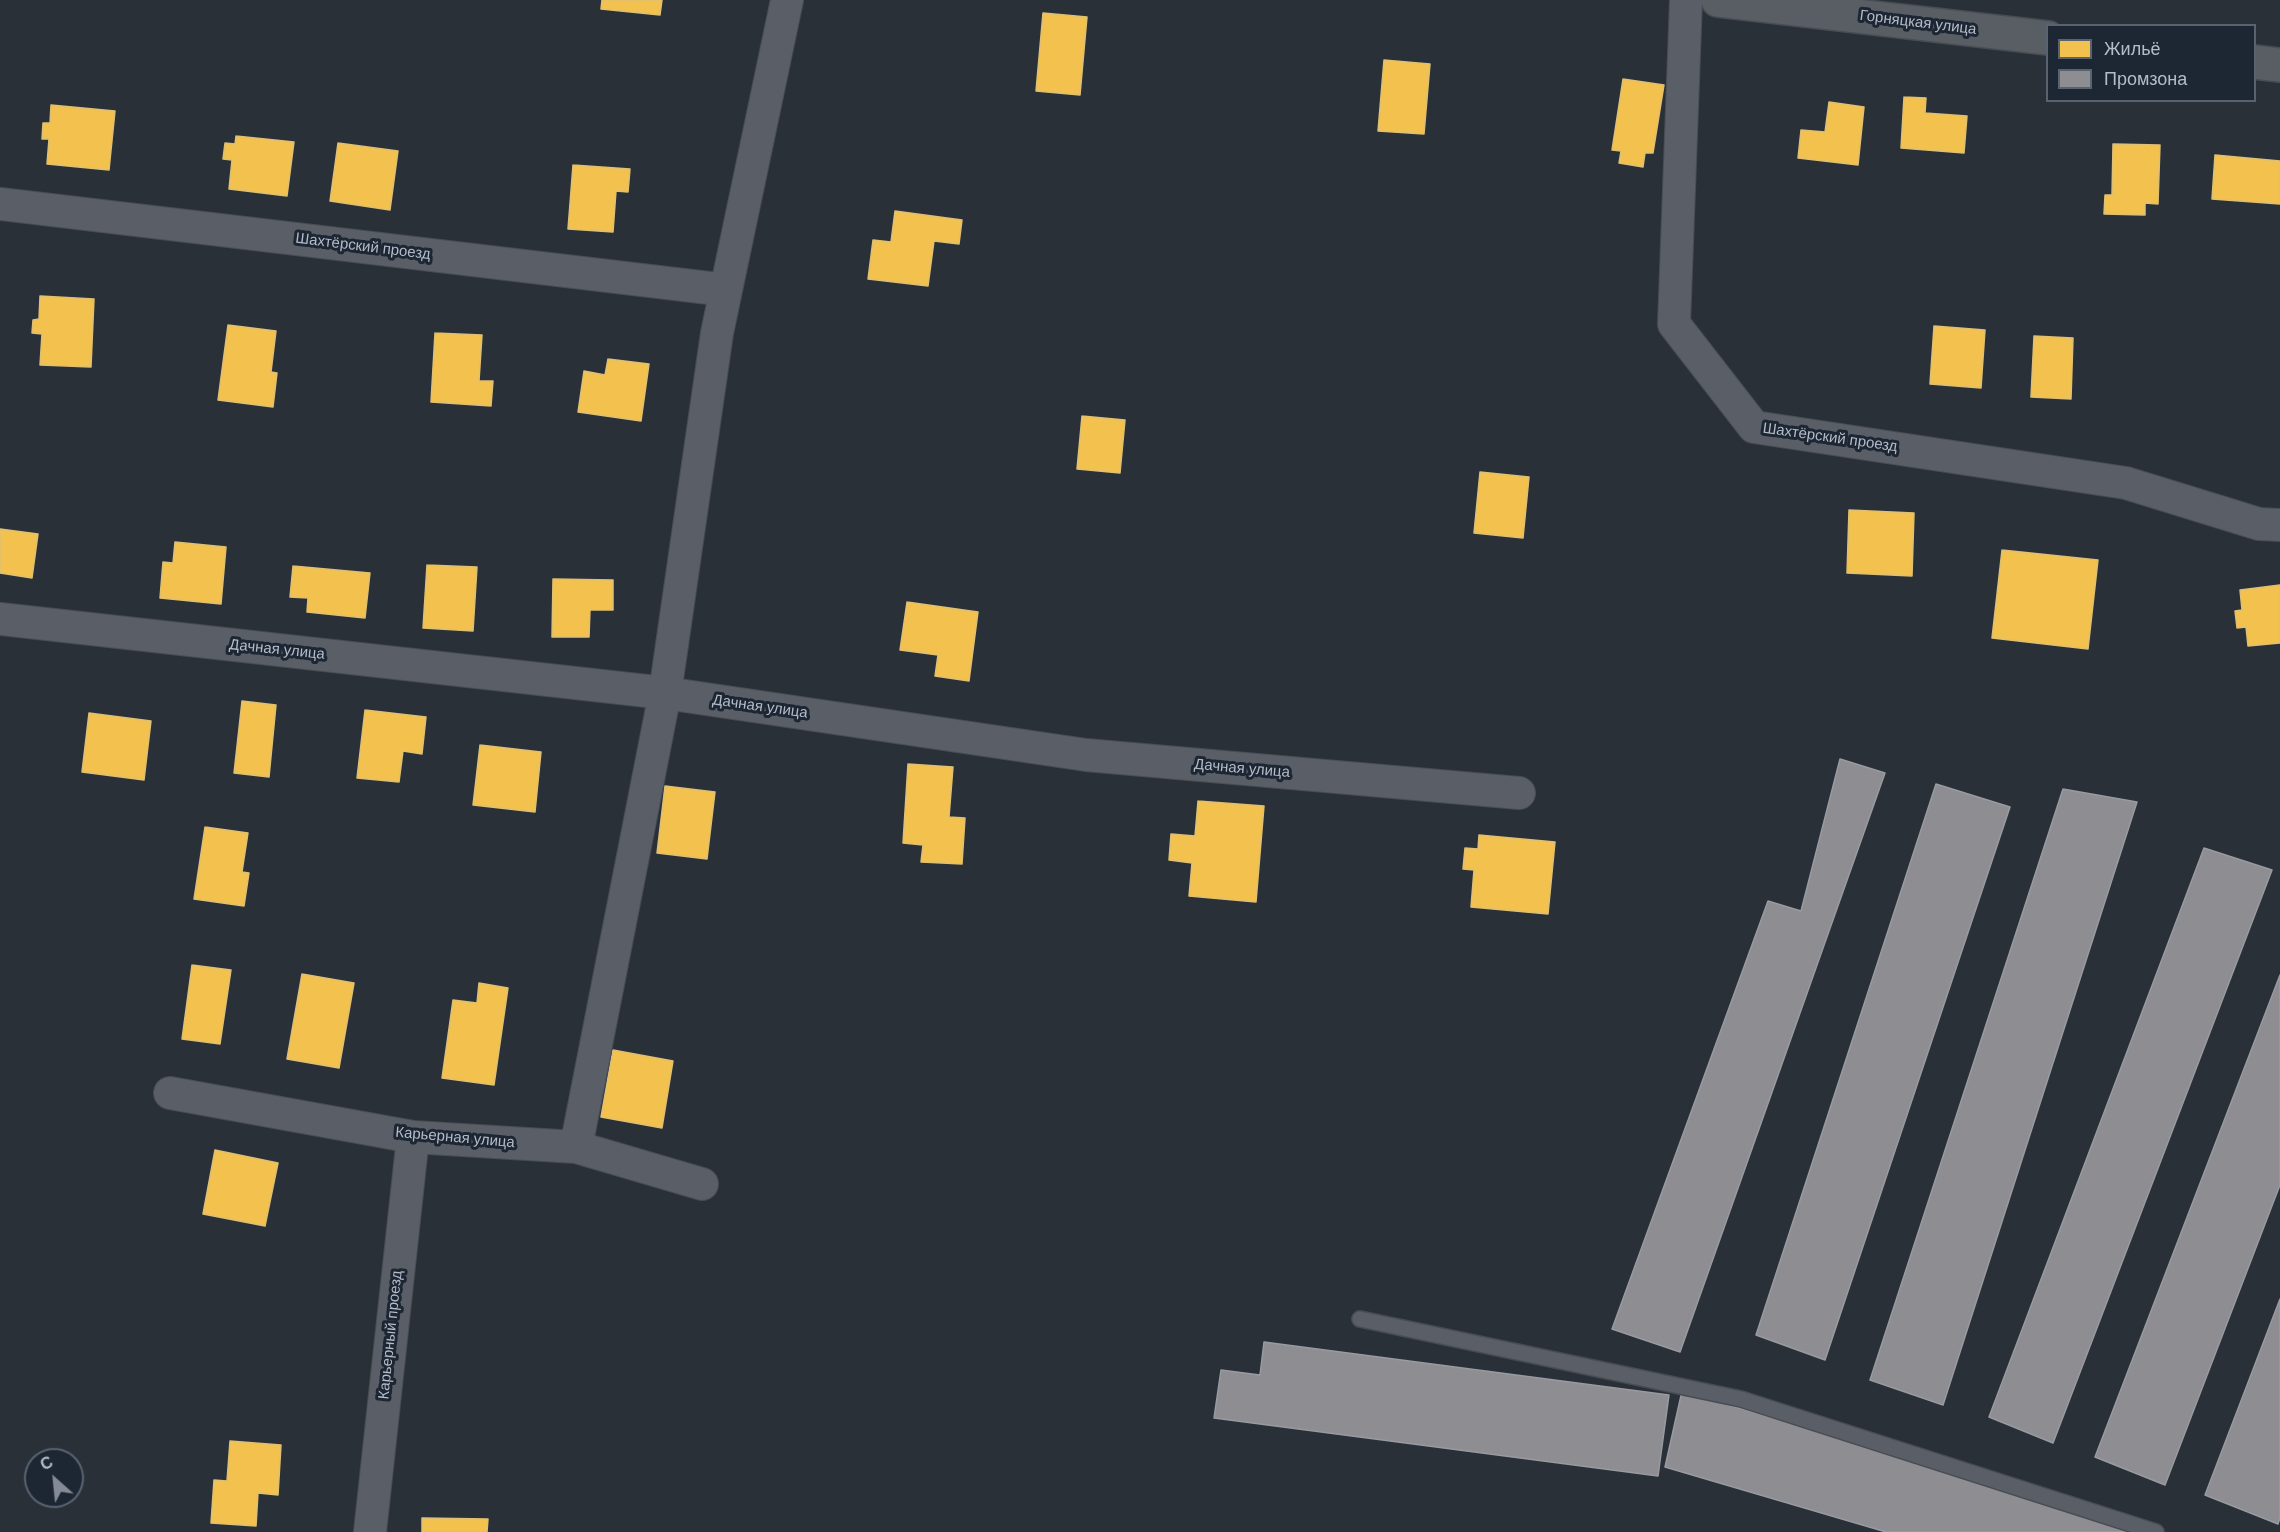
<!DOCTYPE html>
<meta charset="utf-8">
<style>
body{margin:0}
#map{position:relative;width:2280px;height:1532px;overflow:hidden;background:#2a3038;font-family:"DM Sans",sans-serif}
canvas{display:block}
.legend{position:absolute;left:2046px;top:24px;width:210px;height:78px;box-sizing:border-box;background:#1d2633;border:2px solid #59626f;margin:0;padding:8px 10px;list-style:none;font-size:18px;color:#b4bcc9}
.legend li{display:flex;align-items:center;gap:12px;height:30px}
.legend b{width:30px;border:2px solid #59626f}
.north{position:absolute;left:24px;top:1448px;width:60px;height:60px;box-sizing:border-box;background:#1d2633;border:2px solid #59626f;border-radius:50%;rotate:333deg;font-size:16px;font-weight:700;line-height:24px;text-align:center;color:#b4bcc9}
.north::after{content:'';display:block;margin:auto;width:21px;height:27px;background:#848b96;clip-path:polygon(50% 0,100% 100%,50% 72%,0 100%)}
</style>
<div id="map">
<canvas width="2280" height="1532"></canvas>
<ul class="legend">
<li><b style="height:16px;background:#f2c14e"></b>Жильё</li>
<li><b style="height:16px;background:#8d8d92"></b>Промзона</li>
</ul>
<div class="north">С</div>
</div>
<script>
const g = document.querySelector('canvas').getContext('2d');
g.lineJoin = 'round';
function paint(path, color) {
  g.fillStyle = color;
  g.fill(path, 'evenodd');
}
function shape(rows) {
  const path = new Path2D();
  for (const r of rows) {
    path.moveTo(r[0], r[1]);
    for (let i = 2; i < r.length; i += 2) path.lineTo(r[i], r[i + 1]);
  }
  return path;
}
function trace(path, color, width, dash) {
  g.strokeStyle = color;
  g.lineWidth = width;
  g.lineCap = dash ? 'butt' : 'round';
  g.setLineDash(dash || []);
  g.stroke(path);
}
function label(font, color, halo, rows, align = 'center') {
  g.font = font + ' "DM Sans",sans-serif';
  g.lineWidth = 6;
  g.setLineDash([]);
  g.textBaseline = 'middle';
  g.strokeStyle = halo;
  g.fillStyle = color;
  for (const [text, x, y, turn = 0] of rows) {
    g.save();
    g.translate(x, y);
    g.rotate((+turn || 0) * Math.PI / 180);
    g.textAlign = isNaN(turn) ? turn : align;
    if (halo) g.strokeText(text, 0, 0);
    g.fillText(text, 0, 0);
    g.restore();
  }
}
const homes = shape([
 [602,0,662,0,660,15,601,9,602,0],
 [1043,13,1087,17,1080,95,1036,91,1043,13],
 [1384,60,1430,64,1424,134,1378,131,1384,60],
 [1623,79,1664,85,1653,153,1645,153,1643,167,1619,163,1621,151,1612,150,1623,79],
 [1904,97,1926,98,1925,113,1967,116,1964,153,1901,148,1904,97],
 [1829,102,1864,107,1858,165,1798,158,1801,130,1825,132,1829,102],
 [51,105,115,111,109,170,47,164,49,139,42,139,43,123,50,123,51,105],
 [236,136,294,142,287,196,229,189,232,160,223,159,225,143,235,144,236,136],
 [338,143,398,151,390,210,330,201,338,143],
 [2113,144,2160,145,2158,204,2145,203,2145,215,2104,214,2105,195,2112,195,2113,144],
 [2215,155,2280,161,2280,204,2212,199,2215,155],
 [573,165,630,169,628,192,616,191,613,232,568,229,573,165],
 [895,211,962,220,959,244,934,241,928,286,868,279,873,240,891,242,895,211],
 [40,296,94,299,91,367,40,365,42,334,32,333,33,320,39,319,40,296],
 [228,325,276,331,271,372,277,373,273,407,218,400,228,325],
 [1934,326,1985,330,1981,388,1930,384,1934,326],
 [435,333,482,335,479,381,493,381,491,406,431,402,435,333],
 [2034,336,2073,338,2071,399,2031,397,2034,336],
 [608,359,649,364,641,421,578,412,584,371,605,375,608,359],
 [1082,416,1125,420,1120,473,1077,469,1082,416],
 [1480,472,1529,477,1523,538,1474,533,1480,472],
 [1849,510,1914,513,1912,576,1847,573,1849,510],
 [0,529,38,534,32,578,0,573,0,529],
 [175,542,226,547,221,604,160,598,163,562,173,563,175,542],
 [2002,550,2098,560,2088,649,1992,638,2002,550],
 [427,565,477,567,473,631,423,628,427,565],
 [293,566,370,573,365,618,307,612,308,598,290,597,293,566],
 [553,579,613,580,613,610,590,610,589,637,552,637,553,579],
 [2280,585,2280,643,2248,646,2246,627,2237,628,2235,611,2242,610,2240,590,2280,585],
 [907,602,978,612,969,681,935,676,938,655,900,650,907,602],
 [242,701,276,705,269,777,234,773,242,701],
 [365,710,426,717,422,754,403,751,399,782,357,778,365,710],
 [89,713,151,721,144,780,82,772,89,713],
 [480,745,541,752,535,812,473,805,480,745],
 [908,764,953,767,949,817,965,818,962,864,921,862,923,845,903,843,908,764],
 [665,786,715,792,707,859,657,853,665,786],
 [1198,801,1264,806,1256,902,1189,896,1192,863,1169,860,1171,834,1195,836,1198,801],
 [205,827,248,833,242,872,249,873,244,906,194,899,205,827],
 [1479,835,1555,842,1548,914,1471,907,1474,870,1463,869,1465,848,1478,849,1479,835],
 [192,965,231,970,220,1044,182,1039,192,965],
 [302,974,354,983,339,1068,287,1059,302,974],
 [479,983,508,988,494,1085,442,1078,453,1000,477,1003,479,983],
 [613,1050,673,1061,662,1128,601,1117,613,1050],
 [215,1150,278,1163,265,1226,203,1214,215,1150],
 [230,1441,281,1445,278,1495,258,1493,256,1526,211,1523,214,1480,227,1481,230,1441],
 [422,1518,488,1519,487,1532,422,1532,422,1518]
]);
paint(homes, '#f2c14e');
trace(homes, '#dfc073', 1.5);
const industry = shape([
 [1840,759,1885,773,1680,1352,1612,1329,1768,901,1801,911,1840,759],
 [1936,784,2010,807,1825,1360,1756,1335,1936,784],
 [2063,789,2137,802,1943,1405,1870,1380,2063,789],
 [2204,848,2272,870,2053,1443,1989,1417,2204,848],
 [2280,975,2280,1185,2165,1485,2095,1457,2280,975],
 [2280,1299,2280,1518,2278,1524,2205,1495,2280,1299],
 [1264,1342,1669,1395,1658,1476,1214,1418,1221,1370,1260,1375,1264,1342],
 [1682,1391,2156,1532,1886,1532,1665,1467,1682,1391]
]);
paint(industry, '#8d8d92');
trace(industry, '#999ba2', 1.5);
const service = shape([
 [1360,1319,1741,1399,2156,1532]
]);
const minor = shape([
 [1686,0,1674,324,1754,427,2126,483,2259,524,2280,525],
 [0,204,726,290],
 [0,619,665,693,1086,755,1519,793],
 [170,1093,413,1137,576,1147,702,1184],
 [576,1147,665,693,717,333,787,0],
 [370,1532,413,1137]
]);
const secondary = shape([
 [1718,0,2048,38],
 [2254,62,2280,65]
]);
trace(service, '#484c53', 18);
trace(minor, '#484c53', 34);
trace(secondary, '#484c53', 36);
trace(service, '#5a5e66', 15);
trace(minor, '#5a5e66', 32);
trace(secondary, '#595d64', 33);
label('15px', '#b4bcc9', '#1d2633', [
 ["Горняцкая улица",1918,23,7],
 ["Шахтёрский проезд",363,247,7],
 ["Шахтёрский проезд",1830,438,8],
 ["Дачная улица",277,650,6],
 ["Дачная улица",760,707,8],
 ["Дачная улица",1242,769,5],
 ["Карьерная улица",455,1138,5],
 ["Карьерный проезд",391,1335,-84]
]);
</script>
